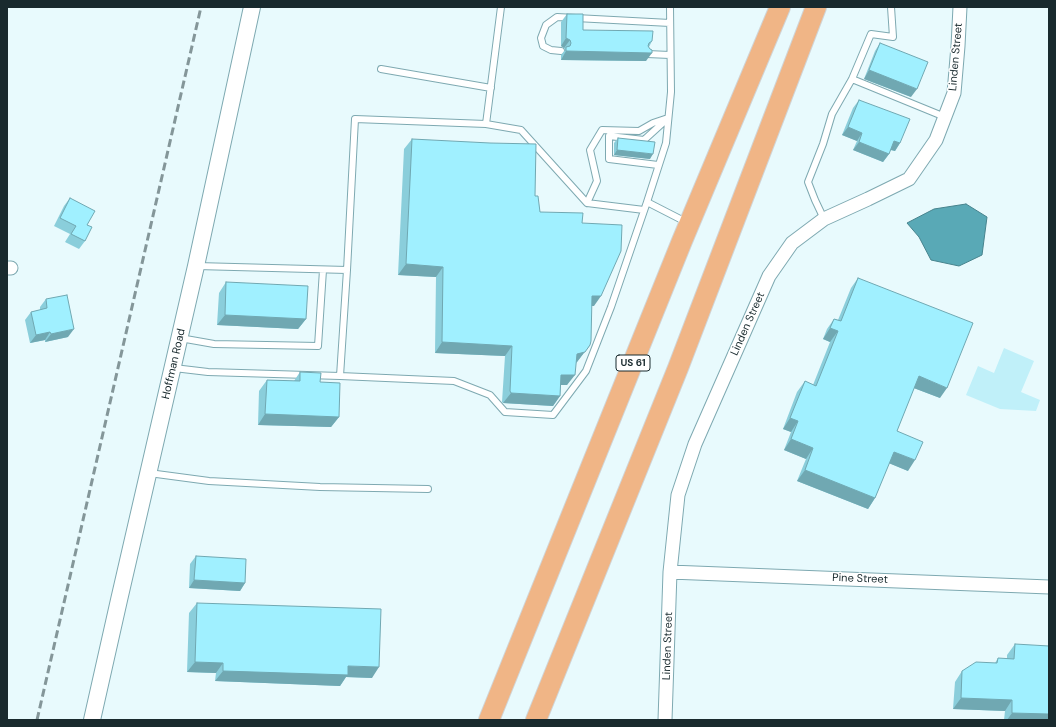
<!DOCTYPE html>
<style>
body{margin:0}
#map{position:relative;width:1056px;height:727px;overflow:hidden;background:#e8fafd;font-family:"DM Sans",sans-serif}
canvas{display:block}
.frame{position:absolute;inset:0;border:8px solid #192a2e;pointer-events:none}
</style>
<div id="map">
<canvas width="1056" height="727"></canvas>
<div class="frame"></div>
</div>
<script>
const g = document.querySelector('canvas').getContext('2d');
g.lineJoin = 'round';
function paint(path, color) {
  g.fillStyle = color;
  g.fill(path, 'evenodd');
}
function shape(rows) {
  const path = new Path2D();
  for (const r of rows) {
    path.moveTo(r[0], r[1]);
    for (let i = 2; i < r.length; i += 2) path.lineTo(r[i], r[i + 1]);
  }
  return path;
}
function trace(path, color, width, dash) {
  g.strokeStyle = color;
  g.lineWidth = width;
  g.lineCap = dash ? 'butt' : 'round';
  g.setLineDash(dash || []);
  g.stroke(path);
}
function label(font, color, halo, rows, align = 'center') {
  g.font = font + ' "DM Sans",sans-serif';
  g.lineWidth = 3;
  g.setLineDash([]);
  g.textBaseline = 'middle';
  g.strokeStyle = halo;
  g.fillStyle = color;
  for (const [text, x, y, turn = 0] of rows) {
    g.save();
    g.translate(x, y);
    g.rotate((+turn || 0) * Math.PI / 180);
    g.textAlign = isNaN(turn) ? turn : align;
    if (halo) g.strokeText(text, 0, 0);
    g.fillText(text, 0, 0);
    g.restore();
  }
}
paint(shape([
 [1004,348,1034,361,1021,392,1040,400,1036,411,1000,409,966,395,978,366,994,373]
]), '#c0f0f9');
const water = shape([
 [966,204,987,217,982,255,959,266,931,260,919,237,907,223,934,209,966,204]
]);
paint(water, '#59a9b6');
trace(water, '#46838d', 1);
const service = shape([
 [670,7,671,92,666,143,647,202,686,222],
 [561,51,551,50,543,46,541,38,546,25,557,17,670,23],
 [647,54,670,55],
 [381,69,491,88],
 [852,79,945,117],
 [486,124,521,130,587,203,644,210],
 [658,165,609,159,609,136,644,140,666,120],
 [587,203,597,181,590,150,602,130,639,131,653,123,668,118],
 [824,219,815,200,808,182,823,144,832,114,852,79,871,34,893,37,891,7],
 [197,266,347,270,355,119,486,124,501,7],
 [180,338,214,344,318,346,323,270],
 [174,368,208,372,340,376,347,270],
 [340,376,454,381,490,395,505,412,553,415,586,371,611,307,647,202],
 [149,473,209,481,320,487,428,489]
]);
const minor = shape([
 [7,268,11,268],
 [670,572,1049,587],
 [665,720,670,572,678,495,695,444,769,276,792,243,824,219,868,199,909,179,936,140,954,93,958,46,960,7]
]);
const tertiary = shape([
 [92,720,119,600,196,266,252,7]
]);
const primary = shape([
 [489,720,682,241,780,7],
 [536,720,678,368,816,7]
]);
trace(service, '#7ea9b1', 8);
trace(minor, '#7ea9b1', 15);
trace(tertiary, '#7ea9b1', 18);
trace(primary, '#d1d4d5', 22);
trace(service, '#fff', 6);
trace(minor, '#fff', 13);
trace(tertiary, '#fff', 16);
trace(primary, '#f0b586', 20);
trace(shape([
 [37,720,201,7]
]), '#849699', 3, [8, 4]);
paint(shape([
 [567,14,583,30,652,41,649,47,646,61,561,60,561,55,565,50,564,48,561,46,561,22],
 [880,43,911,97,864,79,875,51],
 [859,100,900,143,895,151,890,150,889,154,883,162,853,150,857,141,842,135,853,108],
 [618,138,650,159,614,155,614,143],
 [412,139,535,196,540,212,582,223,594,306,591,306,590,345,577,362,576,363,567,385,561,385,560,396,553,406,503,403,502,402,505,356,435,353,436,277,398,275,404,149],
 [70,198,87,225,85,241,79,249,65,242,70,234,54,226,64,206],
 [858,278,940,398,914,388,897,431,908,471,889,463,875,498,868,509,797,481,806,459,784,450,791,432,783,429,797,392,805,381,813,385,830,342,823,339,827,329,834,319,838,320,851,288],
 [226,282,306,319,298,329,217,325,219,293],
 [46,299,68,337,45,342,45,340,30,343,25,320,31,312,40,310,40,307],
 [300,372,320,382,339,417,331,427,258,425,259,391,267,380,294,381],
 [196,556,245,583,240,591,189,588,190,564],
 [197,603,372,678,346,677,340,686,215,681,216,673,187,672,189,613],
 [1015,644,1049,720,1004,720,1005,711,953,709,955,682,962,671,995,663,998,658,1007,659,1007,655]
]), '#8acedb');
paint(shape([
 [566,38,570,40,564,48,561,46],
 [566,51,652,53,646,61,561,60],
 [869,70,917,89,911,97,864,79],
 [848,127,862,133,857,141,842,135],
 [894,141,900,143,895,151,888,149],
 [859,142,889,154,883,162,853,150],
 [617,150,653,154,650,159,614,155],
 [406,264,443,267,436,277,398,275],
 [592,296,601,296,594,306,584,306],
 [225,315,306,319,298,329,217,325],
 [830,328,838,331,830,342,823,339],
 [74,329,68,337,45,342,51,334],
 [50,332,45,340,30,343,36,335],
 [442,342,512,346,505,356,435,353],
 [590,345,577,362,569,365,577,354],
 [561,375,575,375,567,385,554,385],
 [919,376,947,388,940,398,911,387],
 [511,393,560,396,553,406,503,403],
 [265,414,339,417,331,427,258,425],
 [790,418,798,421,791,432,783,429],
 [791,439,813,448,806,459,784,450],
 [894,452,915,460,908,471,886,462],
 [805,470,875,498,868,509,797,481],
 [194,580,245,583,240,591,189,588],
 [195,662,223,663,216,673,187,672],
 [348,666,379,667,372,678,346,677,340,686,215,681,223,671],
 [961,698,1012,700,1005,711,953,709],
 [1012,713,1049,714,1049,720,1007,720]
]), '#70a8b2');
const building = shape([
 [567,14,583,14,583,30,653,31,652,41,649,43,648,46,650,49,652,50,652,53,566,51,566,47,570,46,571,43,570,40,566,38,567,14],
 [880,43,928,62,917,89,869,70,880,43],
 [859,100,910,119,900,143,894,141,889,154,859,142,862,133,848,127,859,100],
 [618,138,655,142,653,154,617,150,618,138],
 [412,139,490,143,536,144,535,196,538,196,540,212,583,213,582,223,622,225,621,251,601,296,592,296,591,341,590,345,585,352,577,354,575,375,561,375,560,396,511,393,510,391,512,346,442,342,443,267,406,264,412,139],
 [70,198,95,211,87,225,92,227,85,241,71,234,76,226,60,218,70,198],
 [858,278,973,323,947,388,919,376,897,431,923,442,915,460,894,452,875,498,805,470,813,448,791,439,798,421,790,418,805,381,816,386,838,331,830,328,834,319,841,321,858,278],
 [226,282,308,286,306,319,225,315,226,282],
 [67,295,74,329,51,334,50,332,36,335,31,312,47,308,46,299,67,295],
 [300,372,321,373,320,382,340,383,339,417,265,414,267,380,300,381,300,372],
 [196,556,246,559,245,583,194,580,196,556],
 [197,603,381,609,379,667,348,666,348,675,223,671,223,663,195,662,197,603],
 [1015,644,1049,646,1049,714,1012,713,1012,700,961,698,962,671,976,662,997,663,998,658,1014,659,1015,644]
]);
paint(building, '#a0f0ff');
trace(building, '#70a8b2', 1);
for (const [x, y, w] of [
 [633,363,34]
]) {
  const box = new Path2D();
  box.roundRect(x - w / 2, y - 8, w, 16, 3);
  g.fillStyle = '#fff';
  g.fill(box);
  trace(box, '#192a2e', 1);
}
label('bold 10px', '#192a2e', null, [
 ["US 61",633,363]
]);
label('11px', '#192a2e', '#fff', [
 ["Linden Street",956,57,-85],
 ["Linden Street",748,324,-66],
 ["Hoffman Road",174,364,-77],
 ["Pine Street",860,579,2],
 ["Linden Street",668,646,-88]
]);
</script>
